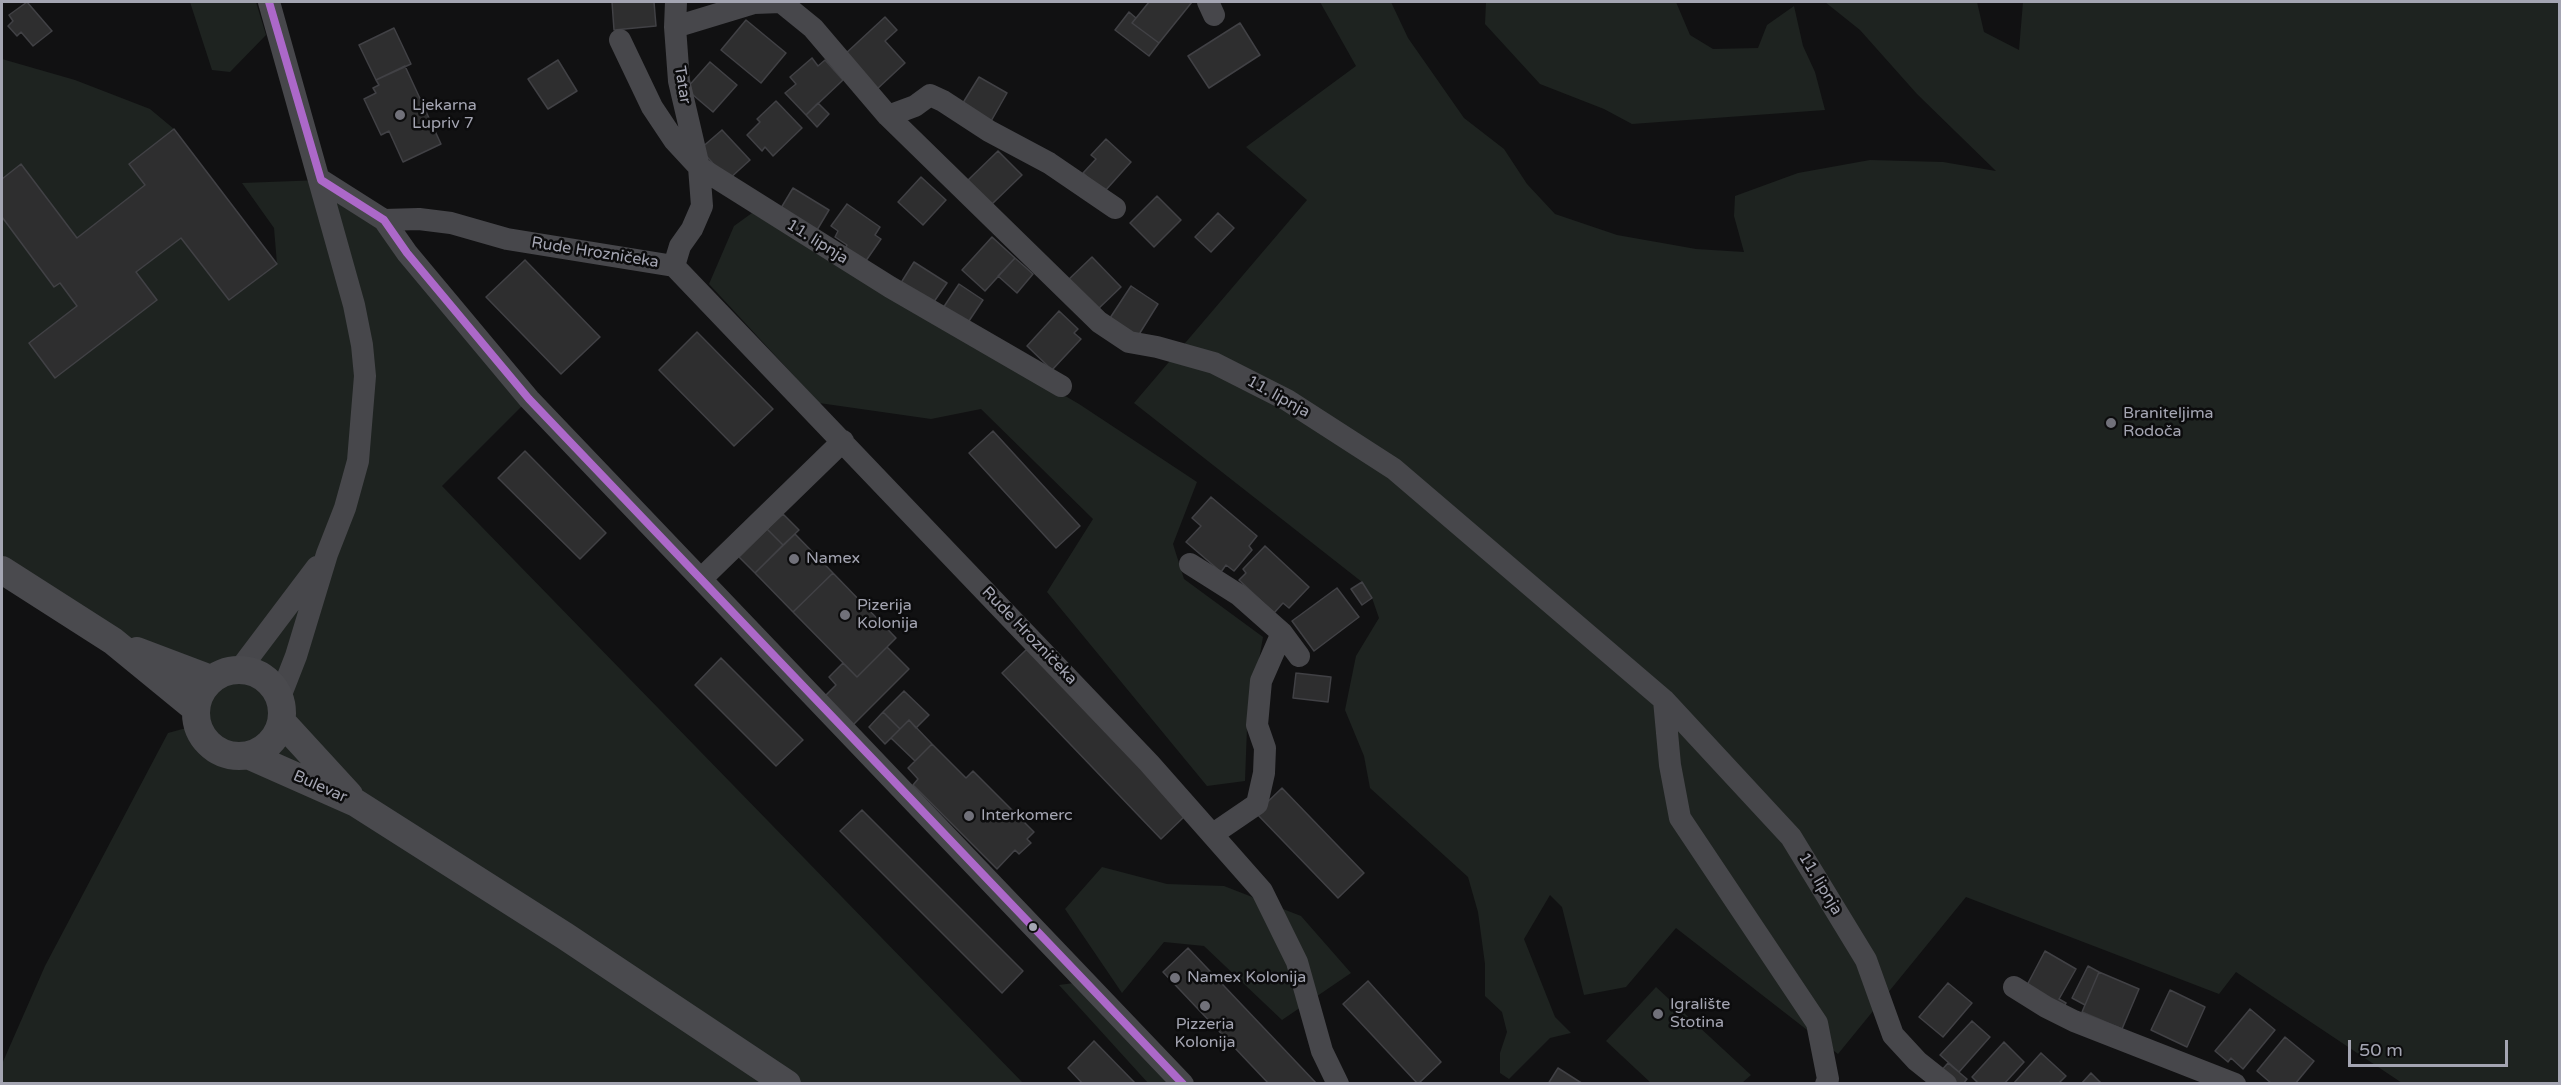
<!DOCTYPE html>
<meta charset="utf-8">
<style>
body{margin:0}
#map{position:relative;width:2561px;height:1085px;overflow:hidden;background:#111112;font-family:"Varela Round",sans-serif}
canvas{display:block}
.frame{position:absolute;inset:0;border:3px solid #a4a5b2;pointer-events:none}
.scale{position:absolute;left:2348px;top:1040px;width:160px;height:27px;box-sizing:border-box;border:3px solid #a4a5b2;border-top:0;padding-left:8px;font-size:18px;line-height:21px;white-space:nowrap;color:#a4a5b2;-webkit-text-stroke:4px #0c0c0d;paint-order:stroke}
</style>
<div id="map">
<canvas width="2561" height="1085"></canvas>
<div class="frame"></div>
<div class="scale">50 m</div>
</div>
<script>
const g = document.querySelector('canvas').getContext('2d');
g.lineJoin = 'round';
function paint(path, color) {
  g.fillStyle = color;
  g.fill(path, 'evenodd');
}
function shape(rows) {
  const path = new Path2D();
  for (const r of rows) {
    if (r.length === 3) {
      path.moveTo(r[0] + r[2], r[1]);
      path.arc(r[0], r[1], r[2], 0, 2 * Math.PI);
      continue;
    }
    path.moveTo(r[0], r[1]);
    for (let i = 2; i < r.length; i += 2) path.lineTo(r[i], r[i + 1]);
  }
  return path;
}
function trace(path, color, width, dash) {
  g.strokeStyle = color;
  g.lineWidth = width;
  g.lineCap = dash ? 'butt' : 'round';
  g.setLineDash(dash || []);
  g.stroke(path);
}
function label(font, color, halo, rows, align = 'center') {
  g.font = font + ' "Varela Round",sans-serif';
  g.lineWidth = 5;
  g.setLineDash([]);
  g.textBaseline = 'middle';
  g.strokeStyle = halo;
  g.fillStyle = color;
  for (const [text, x, y, turn = 0] of rows) {
    g.save();
    g.translate(x, y);
    g.rotate((+turn || 0) * Math.PI / 180);
    g.textAlign = isNaN(turn) ? turn : align;
    if (halo) g.strokeText(text, 0, 0);
    g.fillText(text, 0, 0);
    g.restore();
  }
}
paint(shape([
 [190,2,256,2,266,35,230,72,212,70],
 [1320,2,1391,2,1408,38,1464,118,1504,149,1527,184,1555,214,1617,235,1696,249,1744,252,1734,216,1735,196,1798,173,1870,160,1943,162,1996,171,1917,94,1860,30,1825,2,1977,2,1984,32,2019,50,2023,2,2559,2,2559,1083,2402,1083,2236,972,2219,994,1966,897,1838,1054,1676,928,1626,987,1584,995,1562,907,1550,895,1524,939,1555,1017,1571,1033,1550,1038,1509,1079,1500,1073,1500,1053,1507,1032,1502,1012,1485,996,1485,964,1478,912,1468,877,1370,788,1364,756,1345,710,1356,656,1379,618,1372,598,1362,582,1134,403,1307,200,1246,147,1356,66],
 [1486,2,1676,2,1690,35,1713,49,1758,48,1767,25,1794,6,1803,46,1815,72,1825,110,1632,124,1604,109,1540,84,1485,24],
 [2,59,75,80,150,109,174,129,145,185,77,238,21,165,2,179],
 [321,180,384,220,529,399,442,486,1023,1083,2,1083,2,1064,45,966,168,733,197,725,196,709,2,570,2,217,54,286,60,283,77,306,29,343,55,377,157,300,136,272,181,238,229,300,277,264,274,228,242,183],
 [752,213,1079,404,1197,482,1173,544,1184,579,1263,637,1247,728,1245,781,1207,786,1047,592,1093,519,981,409,931,419,819,403,709,284,734,226],
 [1102,867,1167,884,1224,886,1301,916,1351,973,1282,1020,1204,946,1164,942,1122,993,1065,909],
 [1074,983,1172,1083,1148,1083,1059,985],
 [1656,987,1751,1075,1742,1083,1651,1083,1606,1041]
]), '#1e2320');
const building = shape([
 [27,2,52,31,33,46,21,32,17,36,8,26,13,21,9,15,27,2],
 [612,2,654,2,656,26,614,30,612,2],
 [1149,2,1192,2,1159,43,1132,23,1149,2],
 [1129,12,1136,18,1132,23,1159,43,1149,56,1115,30,1129,12],
 [885,17,897,30,885,41,905,63,876,90,844,55,885,17],
 [746,20,786,53,761,83,721,50,746,20],
 [1240,23,1260,55,1209,88,1188,56,1240,23],
 [394,28,411,64,376,80,359,45,394,28],
 [812,58,818,66,825,60,843,80,806,115,785,93,796,84,790,77,812,58],
 [558,60,577,91,548,109,528,79,558,60],
 [710,62,737,85,713,112,686,89,710,62],
 [405,66,441,144,403,162,389,131,381,135,364,99,376,93,373,88,379,85,376,80,405,66],
 [979,77,1007,93,990,123,961,106,979,77],
 [776,101,802,128,773,156,765,147,762,151,747,135,760,122,757,119,776,101],
 [818,103,829,114,817,127,806,115,818,103],
 [174,129,277,264,229,300,181,238,136,272,157,300,55,378,29,343,77,306,60,283,54,287,2,217,2,179,21,164,77,238,145,185,129,164,174,129],
 [722,130,750,160,728,180,700,149,722,130],
 [1106,139,1131,162,1104,192,1083,173,1096,159,1091,155,1106,139],
 [998,151,1022,175,990,206,967,181,998,151],
 [921,177,946,200,923,225,898,202,921,177],
 [793,188,829,210,814,235,778,213,793,188],
 [1157,196,1181,220,1154,247,1130,223,1157,196],
 [847,204,880,227,875,235,881,239,863,265,843,251,847,245,835,237,838,231,831,226,847,204],
 [1218,213,1234,228,1211,252,1195,237,1218,213],
 [992,237,1015,258,985,291,962,270,992,237],
 [1092,257,1121,287,1096,311,1067,281,1092,257],
 [1015,258,1033,274,1017,293,998,276,1015,258],
 [525,260,600,337,561,374,486,297,525,260],
 [914,262,947,283,931,306,899,286,914,262],
 [959,284,983,300,965,327,941,311,959,284],
 [1131,286,1158,304,1138,336,1110,318,1131,286],
 [1059,311,1078,329,1074,333,1081,339,1052,370,1027,346,1059,311],
 [697,332,773,409,734,446,659,370,697,332],
 [993,431,1080,526,1056,548,969,453,993,431],
 [525,451,606,533,580,559,498,478,525,451],
 [1211,497,1257,536,1249,546,1252,550,1234,571,1226,565,1221,572,1186,542,1201,526,1192,518,1211,497],
 [783,514,799,530,783,545,767,529,783,514],
 [767,529,783,545,755,573,739,557,767,529],
 [795,534,833,573,793,612,755,573,795,534],
 [1265,546,1309,587,1289,608,1283,603,1274,613,1239,580,1246,573,1243,569,1265,546],
 [833,573,896,638,857,677,793,612,833,573],
 [1362,582,1372,598,1362,605,1351,589,1362,582],
 [1337,588,1359,617,1314,651,1292,621,1337,588],
 [887,647,909,669,852,726,824,697,836,685,829,677,843,663,857,677,887,647],
 [1027,649,1186,815,1161,839,1002,673,1027,649],
 [721,658,803,740,776,766,695,685,721,658],
 [1296,673,1331,677,1328,702,1293,698,1296,673],
 [904,691,929,715,916,728,909,720,900,729,883,712,904,691],
 [883,712,900,729,885,744,869,727,883,712],
 [909,720,932,744,915,761,891,738,909,720],
 [932,744,966,778,973,771,1034,832,1027,839,1031,843,1019,854,1015,850,997,869,913,785,918,779,908,768,932,744],
 [1282,788,1364,873,1338,898,1256,813,1282,788],
 [862,810,1023,971,1002,993,840,831,862,810],
 [1188,948,1317,1084,1269,1084,1163,972,1188,948],
 [2045,951,2076,969,2059,999,2066,1003,2063,1008,2026,987,2045,951],
 [2088,966,2099,972,2085,1005,2072,998,2088,966],
 [2099,972,2139,989,2122,1029,2082,1012,2099,972],
 [1368,981,1441,1062,1418,1084,1343,1004,1368,981],
 [1948,983,1972,1003,1943,1037,1919,1017,1948,983],
 [2170,990,2205,1007,2187,1047,2151,1030,2170,990],
 [2250,1009,2275,1030,2243,1069,2231,1058,2228,1062,2215,1051,2250,1009],
 [1972,1021,1990,1037,1959,1072,1940,1055,1972,1021],
 [2285,1037,2314,1061,2295,1084,2272,1084,2257,1071,2285,1037],
 [1094,1041,1136,1084,1083,1084,1068,1068,1094,1041],
 [2004,1042,2024,1062,2004,1084,1979,1084,1972,1077,2004,1042],
 [2041,1053,2066,1076,2058,1084,2013,1084,2041,1053],
 [1948,1063,1967,1079,1963,1084,1952,1084,1940,1072,1948,1063],
 [1558,1068,1583,1084,1548,1084,1558,1068],
 [2091,1073,2102,1084,2081,1084,2091,1073]
]);
paint(building, '#2e2e2f');
trace(building, '#414145', 1.5);
trace(shape([
 [269,2,354,305,362,345,365,376,358,461,345,508,327,554,296,656,280,697],
 [1208,2,1214,15],
 [675,27,754,3,781,2,813,28,888,116,1099,322,1129,342,1157,347,1214,363,1287,400,1394,469,1664,700,1791,837,1866,960,1893,1035,1917,1061,1946,1084],
 [620,40,652,107,674,140,699,167,890,287,1061,386],
 [888,116,915,106,930,95,943,101,989,131,1049,163,1115,208],
 [321,180,384,220,407,253,529,399,1183,1084],
 [384,220,419,219,451,223,507,239,674,266,1149,763,1262,891,1297,962,1322,1051,1338,1084],
 [674,266,680,246,692,229,702,206,699,167,679,81,675,27,676,2],
 [1190,564,1239,595,1282,633,1299,656],
 [701,579,843,441],
 [240,669,317,567],
 [1664,700,1670,765,1680,818,1817,1023,1828,1079,1826,1084],
 [1213,834,1257,804,1264,773,1265,748,1257,725,1261,681,1282,633],
 [2014,987,2046,1007,2074,1021,2235,1084]
]), '#47474b', 22);
trace(shape([
 [2,570,113,641,196,709],
 [137,651,211,679],
 [239,713,43],
 [282,722,349,795],
 [250,756,356,803,565,936,787,1084]
]), '#4a4a4e', 28);
trace(shape([
 [269,2,321,180,384,220,407,253,529,399,1183,1084]
]), '#ac68c9', 8);
for (const [x, y, r, color] of [
 [400,115,6,"#71717a"],
 [2111,423,6,"#71717a"],
 [794,559,6,"#71717a"],
 [845,615,6,"#71717a"],
 [969,816,6,"#71717a"],
 [1033,927,5,"#a4a5b2"],
 [1175,978,6,"#71717a"],
 [1205,1006,6,"#71717a"],
 [1658,1014,6,"#71717a"]
]) {
  const dot = new Path2D();
  dot.arc(x, y, r, 0, 2 * Math.PI);
  g.fillStyle = color;
  g.fill(dot);
  trace(dot, '#0c0c0d', 2);
}
label('16px', '#a4a5b2', '#0c0c0d', [
 ["Tatar",682,85,81],
 ["11. lipnja",817,242,32],
 ["Rude Hrozničeka",595,253,9],
 ["11. lipnja",1278,397,29],
 ["Rude Hrozničeka",1029,636,46],
 ["Bulevar",320,787,24],
 ["11. lipnja",1820,884,59]
]);
label('16px', '#a4a5b2', '#0c0c0d', [
 ["Ljekarna",412,106],
 ["Lupriv 7",412,124],
 ["Braniteljima",2123,414],
 ["Rodoča",2123,432],
 ["Namex",806,559],
 ["Pizerija",857,606],
 ["Kolonija",857,624],
 ["Interkomerc",981,816],
 ["Namex Kolonija",1187,978],
 ["Igralište",1670,1005],
 ["Stotina",1670,1023],
 ["Pizzeria",1205,1025,"center"],
 ["Kolonija",1205,1043,"center"]
], 'left');
</script>
